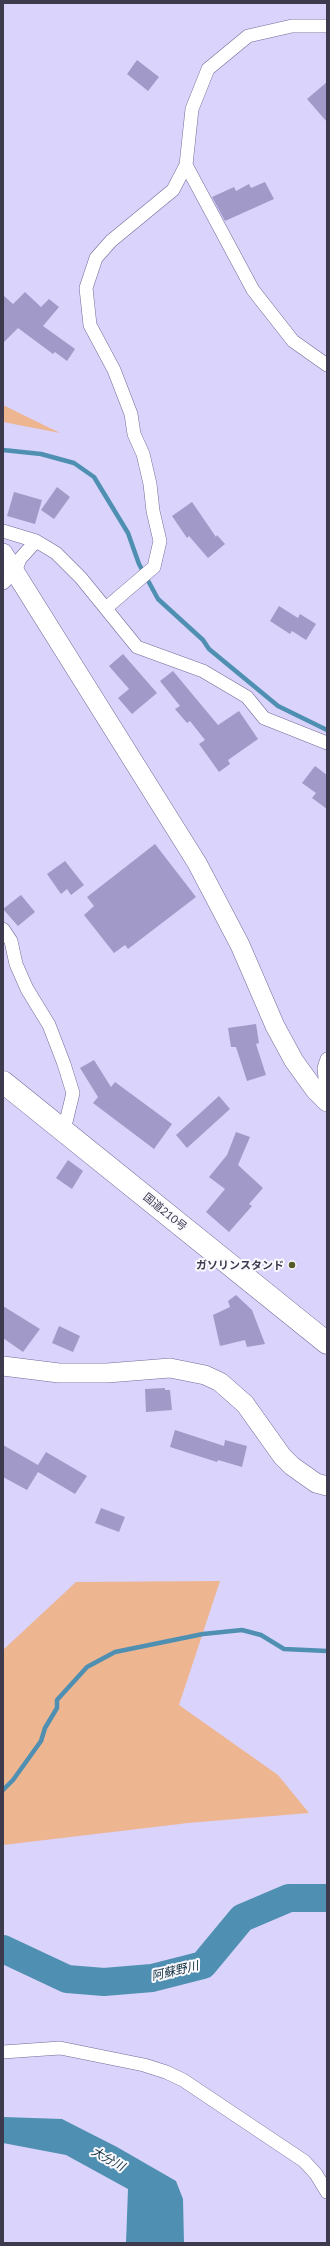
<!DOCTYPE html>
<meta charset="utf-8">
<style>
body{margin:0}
#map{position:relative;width:330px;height:2246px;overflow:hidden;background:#dad3fb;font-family:Lato,sans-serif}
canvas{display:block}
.frame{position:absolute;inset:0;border:4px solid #3d3a4e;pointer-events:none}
</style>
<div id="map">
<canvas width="330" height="2246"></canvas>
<div class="frame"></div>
</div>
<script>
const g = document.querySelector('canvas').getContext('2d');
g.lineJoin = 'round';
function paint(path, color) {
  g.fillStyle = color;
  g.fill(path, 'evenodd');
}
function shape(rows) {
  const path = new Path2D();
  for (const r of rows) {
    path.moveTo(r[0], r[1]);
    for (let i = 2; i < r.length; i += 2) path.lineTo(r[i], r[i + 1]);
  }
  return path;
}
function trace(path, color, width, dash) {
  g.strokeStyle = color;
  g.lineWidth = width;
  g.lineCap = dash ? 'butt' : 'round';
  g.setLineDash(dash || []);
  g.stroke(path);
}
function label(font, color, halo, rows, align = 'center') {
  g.font = font + ' Lato,"Noto Sans JP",sans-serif';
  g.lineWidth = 4;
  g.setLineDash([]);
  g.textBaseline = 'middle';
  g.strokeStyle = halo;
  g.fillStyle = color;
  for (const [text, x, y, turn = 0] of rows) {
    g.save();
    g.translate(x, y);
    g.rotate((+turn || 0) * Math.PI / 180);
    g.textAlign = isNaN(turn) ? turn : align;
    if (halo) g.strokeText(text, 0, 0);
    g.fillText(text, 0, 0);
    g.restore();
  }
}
paint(shape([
 [3,405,60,433,3,422],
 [220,1581,179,1705,278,1775,309,1813,188,1823,3,1845,3,1650,76,1582]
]), '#eeb591');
paint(shape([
 [3,2117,62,2119,117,2147,176,2181,183,2199,184,2243,126,2243,128,2189,66,2155,3,2143]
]), '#4f90b2');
trace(shape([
 [3,450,41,454,74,463,94,477,128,533,139,564,158,599,203,640,209,649,278,706,327,730],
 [3,1790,13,1780,41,1741,45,1728,57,1708,57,1700,87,1667,115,1652,203,1634,242,1630,261,1635,284,1649,327,1651]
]), '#4f90b2', 4.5);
trace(shape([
 [3,1949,67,1979,104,1982,152,1978,203,1965,242,1918,289,1898,327,1898]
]), '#4f90b2', 28);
paint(shape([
 [137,60,159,77,148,91,127,74],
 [327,82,327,122,307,99],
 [265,182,274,199,225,221,212,197,234,187,236,191,249,184,251,188],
 [25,292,41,307,49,299,59,307,43,326,75,349,67,361,55,352,53,354,18,328,3,343,3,295,13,304],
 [57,487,70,497,54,519,41,510],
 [14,492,42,500,35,524,7,516],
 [192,502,216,537,217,535,225,544,208,558,189,536,187,538,172,516],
 [279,606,298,618,300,614,316,624,306,640,292,631,290,634,270,621],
 [123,654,157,693,132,714,118,698,129,689,109,666],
 [173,671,218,725,239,711,258,739,228,760,230,764,219,772,199,744,205,740,190,721,187,723,175,709,180,706,160,681],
 [315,766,327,775,327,809,312,798,316,793,302,783],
 [155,844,196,897,128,949,125,945,114,953,84,915,94,906,87,897],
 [65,861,84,885,71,895,67,889,61,894,47,874],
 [21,895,35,912,18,926,3,909],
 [256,1024,259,1043,256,1044,266,1075,247,1081,236,1047,231,1047,228,1028],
 [94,1060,111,1087,115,1082,172,1124,154,1149,93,1103,98,1097,80,1068],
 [219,1096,230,1109,187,1148,176,1135],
 [236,1132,250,1137,238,1165,263,1188,249,1204,252,1206,229,1232,206,1212,225,1189,209,1177,227,1155],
 [68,1160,83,1171,72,1189,56,1178],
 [236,1295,252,1310,265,1344,247,1347,245,1340,220,1346,213,1315,230,1307,228,1301],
 [3,1306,40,1329,23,1352,3,1338],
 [59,1326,80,1336,73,1352,52,1343],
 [165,1388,165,1390,170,1390,172,1410,146,1412,145,1389],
 [175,1430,224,1446,225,1440,247,1446,242,1467,218,1460,217,1462,170,1447],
 [3,1445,38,1465,46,1452,87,1476,75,1494,38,1472,27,1490,3,1477],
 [101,1508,125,1517,119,1532,95,1523]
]), '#a199c8');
const street = shape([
 [186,165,253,290,293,341,327,365],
 [3,531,36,541,56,553,81,578,137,647,203,671,247,697,264,718,327,743],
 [3,583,15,572,20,559,36,541],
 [106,608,154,567,160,541,153,511,150,484,143,454,134,434,131,414,114,370,90,325,86,288,96,258,111,241,173,190,186,165,192,109,208,69,248,36,292,26,327,26],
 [3,929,11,941,16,964,27,989,49,1025,64,1064,73,1093,64,1130],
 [327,1059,324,1068,327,1098],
 [3,2052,60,2048,144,2065,166,2072,183,2080,304,2161,316,2174,327,2192]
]);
const secondary = shape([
 [3,553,197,863,240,945,275,1026,294,1061,315,1090,327,1102],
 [3,1366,59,1373,107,1373,170,1368,205,1375,220,1382,245,1404,282,1456,292,1466,316,1483,327,1486]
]);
const highway = shape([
 [3,1082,327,1343]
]);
trace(street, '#736a97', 14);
trace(secondary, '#736a97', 20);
trace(highway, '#736a97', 23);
trace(street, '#fff', 13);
trace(secondary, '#fff', 19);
trace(highway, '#fff', 22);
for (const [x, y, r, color] of [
 [292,1265,4,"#565a28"]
]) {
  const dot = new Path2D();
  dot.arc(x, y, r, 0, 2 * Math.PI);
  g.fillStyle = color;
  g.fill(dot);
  trace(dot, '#faf9fe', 1.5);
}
label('11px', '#3d3a4e', '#faf9fe', [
 ["国道210号",165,1212,39]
]);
label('bold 11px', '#3d3a4e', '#faf9fe', [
 ["ガソリンスタンド",284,1265]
], 'right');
label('italic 12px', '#0f2e3d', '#faf9fe', [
 ["阿蘇野川",175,1971,-13],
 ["大分川",108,2159,29]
]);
</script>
